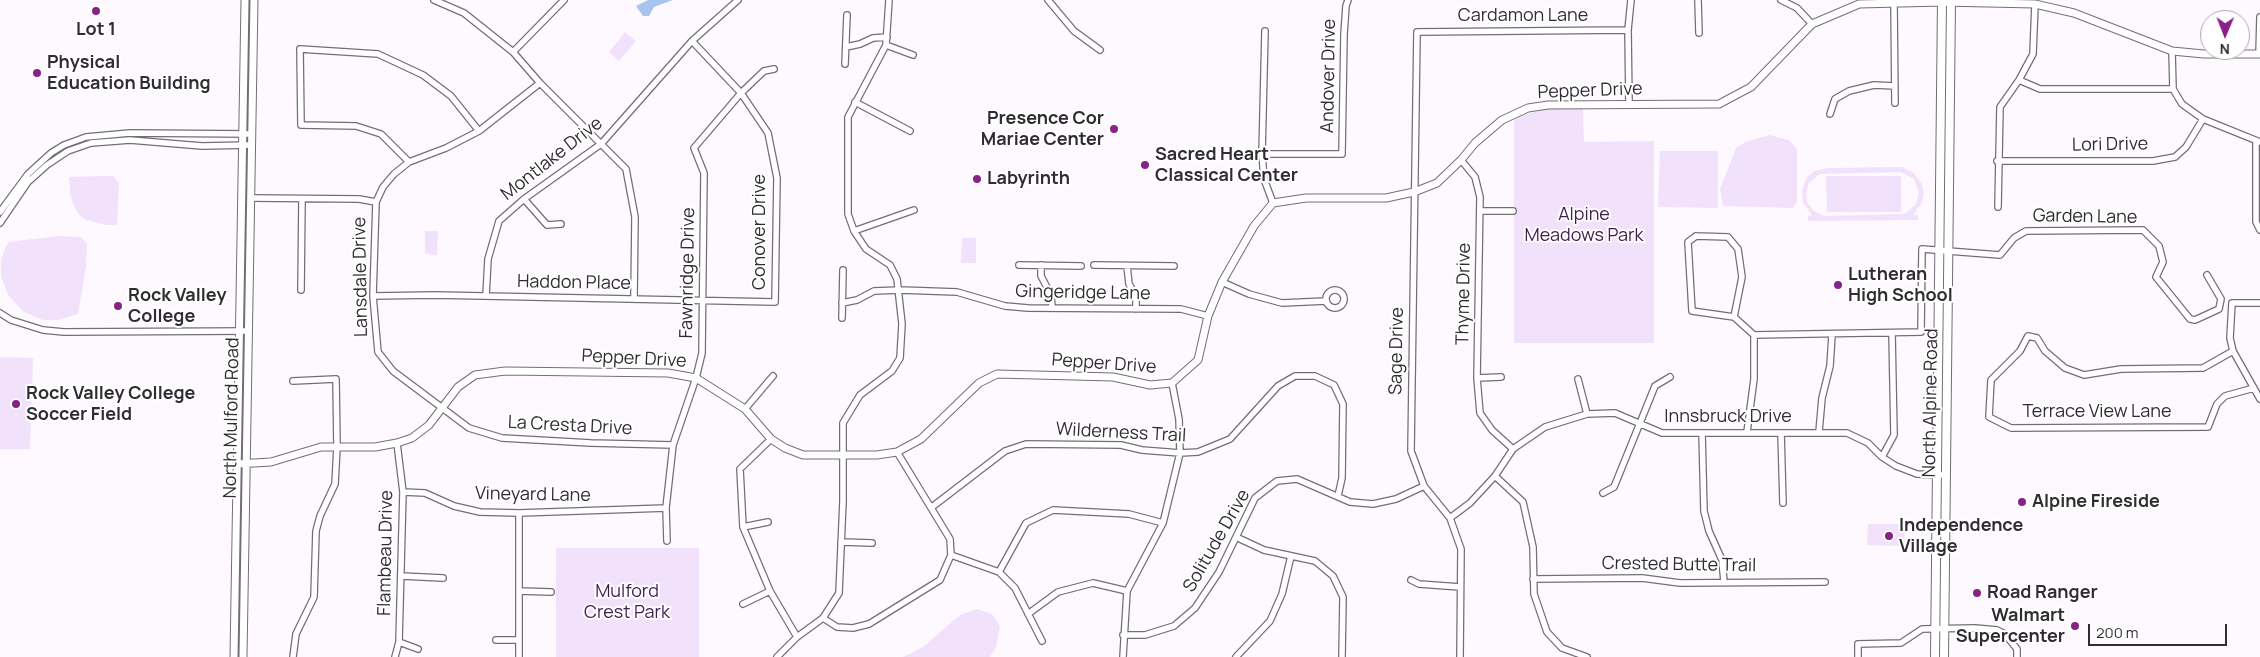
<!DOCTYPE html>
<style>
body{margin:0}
#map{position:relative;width:2260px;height:657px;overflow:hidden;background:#fdf9ff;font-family:Manrope,sans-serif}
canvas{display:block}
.north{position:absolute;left:2200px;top:10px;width:50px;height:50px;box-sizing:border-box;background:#fff;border:1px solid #acabac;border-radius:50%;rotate:181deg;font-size:14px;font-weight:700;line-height:20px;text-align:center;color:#2f2d30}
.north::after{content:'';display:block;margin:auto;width:18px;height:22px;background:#882289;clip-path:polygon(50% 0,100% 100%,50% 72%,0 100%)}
.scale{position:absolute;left:2088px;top:624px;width:139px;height:22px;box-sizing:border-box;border:2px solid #2f2d30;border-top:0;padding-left:6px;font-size:15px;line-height:18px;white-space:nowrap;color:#2f2d30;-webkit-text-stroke:4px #fff;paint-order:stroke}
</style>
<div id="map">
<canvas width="2260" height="657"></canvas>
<div class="north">N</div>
<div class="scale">200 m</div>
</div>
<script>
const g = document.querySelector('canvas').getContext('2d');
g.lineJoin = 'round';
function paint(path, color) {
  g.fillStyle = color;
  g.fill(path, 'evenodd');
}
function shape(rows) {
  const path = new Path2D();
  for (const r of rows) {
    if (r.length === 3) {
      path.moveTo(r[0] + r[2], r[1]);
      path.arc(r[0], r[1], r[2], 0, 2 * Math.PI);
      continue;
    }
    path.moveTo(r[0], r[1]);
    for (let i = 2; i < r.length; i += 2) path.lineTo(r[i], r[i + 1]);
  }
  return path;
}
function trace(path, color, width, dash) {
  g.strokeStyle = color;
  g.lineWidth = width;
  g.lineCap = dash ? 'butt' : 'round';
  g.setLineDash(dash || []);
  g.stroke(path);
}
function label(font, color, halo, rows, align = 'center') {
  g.font = font + ' Manrope,sans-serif';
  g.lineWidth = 4;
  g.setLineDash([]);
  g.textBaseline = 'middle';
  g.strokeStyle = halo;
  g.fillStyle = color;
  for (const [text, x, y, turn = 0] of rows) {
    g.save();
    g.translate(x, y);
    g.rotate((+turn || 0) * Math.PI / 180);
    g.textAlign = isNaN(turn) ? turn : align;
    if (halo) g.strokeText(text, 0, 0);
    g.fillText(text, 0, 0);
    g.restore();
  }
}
paint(shape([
 [625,32,636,41,619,61,609,52],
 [1583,108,1584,142,1654,141,1654,343,1514,343,1514,117,1546,109],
 [1769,135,1789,140,1797,149,1797,202,1793,208,1723,206,1720,189,1736,148,1746,142],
 [1660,151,1718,151,1718,208,1658,207],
 [1902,167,1914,173,1922,184,1924,193,1922,202,1913,215,1918,215,1918,220,1808,221,1808,216,1812,215,1803,203,1802,190,1807,177,1814,171,1828,168],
 [1901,172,1914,179,1919,193,1916,204,1905,214,1824,216,1814,211,1807,202,1806,194,1809,183,1820,174],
 [100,176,113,176,119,183,117,225,106,225,86,220,79,215,75,209,70,195,69,177],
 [1826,176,1901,176,1901,212,1827,212],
 [425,231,438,231,437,255,425,254],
 [59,236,80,237,87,243,86,266,78,314,58,320,43,320,24,312,8,295,1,276,1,261,5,248,9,242],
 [962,238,976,238,976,263,961,263],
 [0,357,33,358,30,449,0,449],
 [1868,524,1905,524,1904,546,1867,545],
 [556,548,699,548,699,657,556,657],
 [977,609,992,614,1000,626,996,647,990,657,903,657,923,647,960,615]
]), '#f2e1fb');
paint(shape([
 [648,0,673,0,654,7,649,16,643,16,636,6]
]), '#a9c5ed');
const minor = shape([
 [434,0,464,13,513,52,540,83,626,169,635,217,634,298],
 [1048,0,1074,31,1100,50],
 [1698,0,1699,33],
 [1781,0,1797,8,1812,24],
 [1894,3,1895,103],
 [1265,31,1262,154,1264,179,1273,203],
 [886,45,913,55],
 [846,47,860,44,873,38,887,37],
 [2172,51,2173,89,2182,104,2203,119,2260,142],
 [513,52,564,0],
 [2259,54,2260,17],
 [845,64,847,15],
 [2019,80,2040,89,2173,89],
 [540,83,479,131,446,148,409,162,394,174,383,187,376,202,373,296,378,352,393,371,469,428,502,438,591,443,673,445],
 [855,102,910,131],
 [1629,105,1628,30,1631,0],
 [1830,114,1835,99,1849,91,1874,85,1895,86],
 [2256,141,2256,222,2260,230],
 [1262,154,1342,154,1344,34,1346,6,1348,0],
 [1997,161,2153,161,2175,157,2186,147,2203,119],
 [409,162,381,134,356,126,301,125,300,49,378,54,423,75,451,96,479,131],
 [251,198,359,199,376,202],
 [524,199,547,225,561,224],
 [1998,207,2000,107,2019,80,2033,54,2035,4],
 [1481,211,1513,211],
 [0,212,28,174,51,153,64,145,86,137,130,133,251,134],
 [0,223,28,182,47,165,68,151,91,143,130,140,202,146,251,145],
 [854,231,914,210],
 [1696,236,1728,237,1738,249,1742,277,1734,317,1692,311,1688,242,1696,236],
 [1019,265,1081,266],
 [1041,265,1041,276,1051,295,1052,307],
 [1094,265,1174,266],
 [1127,266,1129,284,1136,296,1136,309],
 [1222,282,1249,294,1282,303,1326,301],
 [1335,299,9],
 [301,290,302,199],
 [373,296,435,295,775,302,777,178,768,133,741,93,692,41],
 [486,296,488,259,499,221,524,199,601,144,692,41,738,0],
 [842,303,857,300,874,291,900,290,957,292,1005,306,1028,308,1181,309,1208,316],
 [2260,303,2232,303,2230,338,2233,351,2260,399],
 [0,313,11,320,43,330,64,332,248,331],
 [1734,317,1754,335,1921,332,1922,249,2000,255,2014,238,2026,231,2143,230,2159,246,2163,262,2156,277,2190,319,2195,320,2219,309,2221,299,2207,275],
 [842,318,843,270],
 [2233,351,2203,368,2121,369,2084,375,2065,368,2045,351,2037,338,2028,336,2020,351,1991,380,1989,417,2011,428,2208,427,2217,404,2225,396,2254,388],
 [1477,378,1501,377],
 [1578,379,1587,414],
 [293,381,336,379,337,447,335,484,320,516,316,531,314,597,296,634,293,657],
 [745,409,773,376],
 [1747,432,1754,379,1754,335],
 [1819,432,1822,398,1830,366,1832,335],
 [1702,433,1704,511,1709,531,1722,560,1724,582],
 [1781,433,1783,503],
 [771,439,740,469,743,527,770,591,797,637],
 [1513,449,1545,427,1587,414,1615,413,1662,433,1847,433,1868,443,1882,457,1896,466,1917,474,1945,475],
 [1882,457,1894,435,1892,333],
 [1495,476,1523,502,1533,547,1534,594,1547,632,1562,648,1587,657],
 [403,492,425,493,454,506,480,512,519,513,666,508],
 [1603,493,1614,487,1655,386,1670,377],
 [932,507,1005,451,1026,444,1121,445,1142,450,1180,453,1198,452,1230,439,1278,386,1295,376,1315,376,1334,385,1343,404,1342,478,1338,496],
 [519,513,519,657],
 [1450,518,1470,503,1495,476,1513,449,1492,430,1480,413,1477,378,1480,197,1475,177,1461,160],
 [743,527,768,522],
 [1236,537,1264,550,1315,561,1333,576,1343,597,1342,657],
 [667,541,666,508,673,445,696,378,702,353,704,173,694,148,741,93,764,71,774,69],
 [841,542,872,543],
 [951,555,999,572,1015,588,1042,641],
 [999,572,1026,523,1053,510,1129,514,1163,523],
 [401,576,443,578],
 [1533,579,1642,578,1680,583,1825,582],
 [1411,580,1419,584,1460,587],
 [519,591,551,592],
 [743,604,770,591],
 [1028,614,1058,592,1093,583,1127,591],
 [823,618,837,627,853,628,869,624,940,580,951,555,950,539,897,452],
 [1123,635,1145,635,1174,626,1195,608,1219,572,1255,498,1277,481,1297,479,1350,502,1373,504,1396,499,1424,486],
 [496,640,519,640],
 [399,642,418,649],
 [395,657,399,642,403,492,397,443],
 [777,657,797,637,823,618,839,593,843,501,843,423,860,395,892,371,900,358,902,324,897,279,890,265,866,249,854,231,848,214,848,117,886,45,889,0],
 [1123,657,1127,591,1163,523,1180,453,1179,419,1172,383],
 [1236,657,1270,621,1282,594,1291,556],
 [1460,657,1461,549,1450,518,1424,486,1411,451,1417,32,1628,30],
 [1858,657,1858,644,1901,643,1922,629,1975,628,1997,630,2005,634,2017,649,2017,657]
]);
const tertiary = shape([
 [237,464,271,462,321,447,375,447,397,443,412,438,429,425,458,387,475,375,505,371,668,373,696,378,745,409,771,439,785,448,803,455,877,455,897,452,921,439,979,383,997,374,1113,377,1150,385,1172,383,1198,360,1208,316,1222,282,1254,226,1273,203,1306,198,1386,198,1414,192,1437,183,1461,160,1475,143,1502,120,1528,108,1548,105,1719,104,1751,87,1812,24,1859,4,1942,2,2035,4,2074,13,2172,51,2204,54,2260,54],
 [234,657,245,0],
 [243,657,254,0]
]);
const secondary = shape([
 [1935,657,1942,0],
 [1944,657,1951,0]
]);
trace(minor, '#736e76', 8);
trace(tertiary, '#736e76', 9);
trace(secondary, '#736e76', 10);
trace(minor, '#fff', 5.5);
trace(tertiary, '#fff', 7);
trace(secondary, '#fff', 8);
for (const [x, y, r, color] of [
 [96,11,5,"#882289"],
 [37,73,5,"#882289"],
 [1114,129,5,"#882289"],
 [1145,165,5,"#882289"],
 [977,179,5,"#882289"],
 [1838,285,5,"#882289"],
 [118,306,5,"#882289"],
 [16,404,5,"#882289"],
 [2022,502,5,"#882289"],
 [1889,536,5,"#882289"],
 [1977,593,5,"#882289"],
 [2075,626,5,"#882289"]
]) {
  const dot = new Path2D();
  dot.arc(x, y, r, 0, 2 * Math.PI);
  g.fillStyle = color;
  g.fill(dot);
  trace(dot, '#fff', 2);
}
label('18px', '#2f2d30', '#fff', [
 ["Cardamon Lane",1523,16],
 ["Andover Drive",1329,76,-89],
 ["Pepper Drive",1590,91,-2],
 ["Lori Drive",2110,145,-1],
 ["Montlake Drive",552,159,-38],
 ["Garden Lane",2085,217,1],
 ["Conover Drive",760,232,-90],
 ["Fawnridge Drive",688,273,-89],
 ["Lansdale Drive",361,277,-91],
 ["Haddon Place",574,283,1],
 ["Gingeridge Lane",1083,293,1],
 ["Thyme Drive",1464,294,-89],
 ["Sage Drive",1397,351,-89],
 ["Pepper Drive",634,359,3],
 ["Pepper Drive",1104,364,4],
 ["North Alpine Road",1931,403,-89],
 ["Terrace View Lane",2097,412],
 ["Innsbruck Drive",1728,417],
 ["North Mulford Road",232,418,-89],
 ["La Cresta Drive",570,426,3],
 ["Wilderness Trail",1121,433,3],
 ["Vineyard Lane",533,495,1],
 ["Solitude Drive",1217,541,-60],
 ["Flambeau Drive",386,553,-89],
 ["Crested Butte Trail",1679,565,1]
]);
label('bold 18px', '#2f2d30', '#fff', [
 ["Lot 1",96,30,"center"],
 ["Physical",47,63],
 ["Education Building",47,84],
 ["Presence Cor",1104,119,"right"],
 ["Mariae Center",1104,140,"right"],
 ["Sacred Heart",1155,155],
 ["Classical Center",1155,176],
 ["Labyrinth",987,179],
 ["Lutheran",1848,275],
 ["High School",1848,296],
 ["Rock Valley",128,296],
 ["College",128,317],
 ["Rock Valley College",26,394],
 ["Soccer Field",26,415],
 ["Alpine Fireside",2032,502],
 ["Independence",1899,526],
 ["Village",1899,547],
 ["Road Ranger",1987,593],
 ["Walmart",2065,616,"right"],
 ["Supercenter",2065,637,"right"]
], 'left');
label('18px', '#3f1d4f', '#fff', [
 ["Alpine",1584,215],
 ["Meadows Park",1584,236],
 ["Mulford",627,592],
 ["Crest Park",627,613]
]);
</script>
